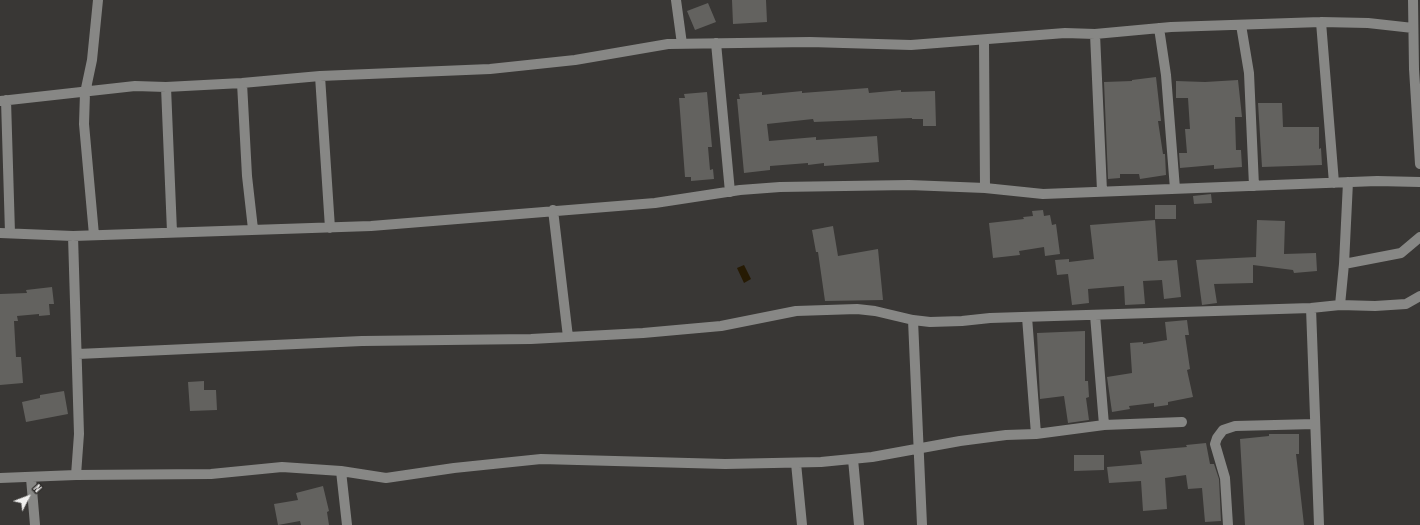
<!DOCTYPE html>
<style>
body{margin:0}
#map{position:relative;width:1420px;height:525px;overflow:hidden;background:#393735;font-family:"Sofia Sans Condensed",sans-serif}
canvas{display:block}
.north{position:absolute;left:8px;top:477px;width:40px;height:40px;-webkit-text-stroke:3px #2f2d2b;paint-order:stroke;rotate:48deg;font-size:11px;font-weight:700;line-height:16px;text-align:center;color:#f1f0ef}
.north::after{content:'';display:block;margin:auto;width:14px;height:18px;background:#f1f0ef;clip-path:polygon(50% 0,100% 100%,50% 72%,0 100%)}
</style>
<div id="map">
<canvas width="1420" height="525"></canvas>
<div class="north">N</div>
</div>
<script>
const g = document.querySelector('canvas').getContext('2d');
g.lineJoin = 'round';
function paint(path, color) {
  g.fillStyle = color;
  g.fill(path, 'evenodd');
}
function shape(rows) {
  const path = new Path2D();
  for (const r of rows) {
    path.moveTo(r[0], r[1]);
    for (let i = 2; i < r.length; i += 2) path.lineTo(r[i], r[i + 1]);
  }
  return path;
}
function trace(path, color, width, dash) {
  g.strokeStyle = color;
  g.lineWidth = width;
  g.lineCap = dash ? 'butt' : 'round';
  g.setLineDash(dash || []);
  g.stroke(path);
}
paint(shape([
 [744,265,751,279,744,283,737,268]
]), '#261a03');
paint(shape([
 [732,0,766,0,767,22,733,24],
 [708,3,716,22,695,30,687,11],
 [1156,77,1161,121,1158,121,1163,154,1165,154,1166,175,1140,179,1139,174,1120,174,1120,178,1108,179,1104,82,1132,81,1132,80],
 [1238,80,1242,117,1235,117,1236,150,1241,150,1242,167,1214,169,1214,165,1180,168,1179,153,1187,153,1185,129,1190,129,1188,98,1176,98,1176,81,1205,82],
 [868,88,869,93,901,90,901,92,935,91,936,126,923,126,923,119,912,119,912,118,814,122,813,119,767,124,769,141,816,137,816,140,877,136,879,162,824,166,824,163,808,165,808,163,770,166,770,170,744,173,737,99,740,99,739,94,762,92,762,95,802,91,802,93],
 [707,92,712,147,708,147,710,170,713,169,714,179,691,181,691,177,685,177,679,98,685,98,684,94],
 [1258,103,1282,103,1283,127,1319,127,1319,149,1321,148,1322,165,1262,167],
 [1211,194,1212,203,1194,204,1193,196],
 [1155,205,1176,205,1176,219,1155,219],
 [1043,210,1044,216,1050,215,1052,225,1056,224,1060,254,1045,256,1044,247,1019,251,1020,255,993,258,989,223,1024,219,1023,217,1033,216,1032,211],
 [1155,220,1158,261,1177,260,1181,297,1164,299,1162,280,1143,281,1145,304,1125,305,1124,286,1088,289,1089,303,1072,305,1068,274,1057,275,1055,260,1069,259,1069,262,1094,259,1090,225],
 [1257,220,1285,221,1284,254,1316,253,1317,271,1294,273,1293,270,1253,265,1253,283,1214,284,1217,303,1202,305,1196,260,1256,257],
 [833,226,838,256,878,249,883,300,825,301,818,252,816,252,812,230],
 [52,287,54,304,49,304,50,315,39,316,39,314,17,316,18,321,14,321,16,357,21,357,23,383,0,385,0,294,27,293,26,290],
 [1187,320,1189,335,1185,335,1190,369,1187,370,1193,397,1168,402,1168,405,1154,407,1154,403,1129,406,1130,409,1112,412,1107,377,1132,373,1130,343,1143,342,1143,344,1167,340,1165,322],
 [1085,331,1085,381,1088,381,1089,397,1086,398,1089,420,1068,423,1064,396,1040,399,1037,333],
 [204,381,204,390,216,390,217,410,190,411,188,382],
 [64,391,68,414,26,422,22,402,40,398,40,395],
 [1269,434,1299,434,1299,454,1296,454,1304,525,1245,525,1240,439,1269,436],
 [1206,443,1210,464,1214,464,1219,479,1221,521,1205,522,1202,488,1188,489,1186,475,1165,478,1167,509,1143,511,1141,481,1109,483,1107,467,1142,464,1140,451,1187,447,1186,445],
 [1074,455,1104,455,1104,470,1074,471],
 [323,486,329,511,327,512,329,525,301,525,300,521,278,525,274,504,298,500,296,493]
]), '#63625f');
trace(shape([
 [676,0,682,44],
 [1413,0,1414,69,1420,164],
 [1321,22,1334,183],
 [1241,25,1249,73,1254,186],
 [1159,28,1166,75,1175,189],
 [1095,34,1102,191],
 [984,40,985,188],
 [716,43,730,192],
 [320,76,330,228],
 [242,83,247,176,253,229],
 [166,87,172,232],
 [6,100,10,233],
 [0,101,135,86,166,87,242,83,320,76,490,69,575,60,668,44,810,42,911,45,1065,33,1095,34,1171,27,1321,22,1368,23,1413,28],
 [553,210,568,337],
 [0,233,73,236,371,226,655,203,740,190,780,187,909,185,985,188,1043,194,1377,181,1420,182],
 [94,235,84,124,85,93,92,60,98,0],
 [73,236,79,434,76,475],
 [1344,264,1348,182],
 [1340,305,1344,264,1401,253,1420,237],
 [1311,308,1319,525],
 [1095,315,1104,425],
 [1027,317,1036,434],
 [913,320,922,525],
 [78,354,362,341,531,339,643,333,721,326,796,311,857,309,875,311,913,320,930,322,962,321,990,318,1311,308,1340,305,1375,306,1406,304,1420,296],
 [853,459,859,525],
 [796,463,802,525],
 [341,471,347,525],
 [0,478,76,475,211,474,282,467,341,471,386,478,454,468,541,459,725,464,821,462,872,457,960,441,1006,435,1036,434,1104,425,1182,422],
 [31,478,35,525],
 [1228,525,1225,478,1215,444,1217,438,1223,430,1235,426,1315,424]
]), '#878785', 10);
</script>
